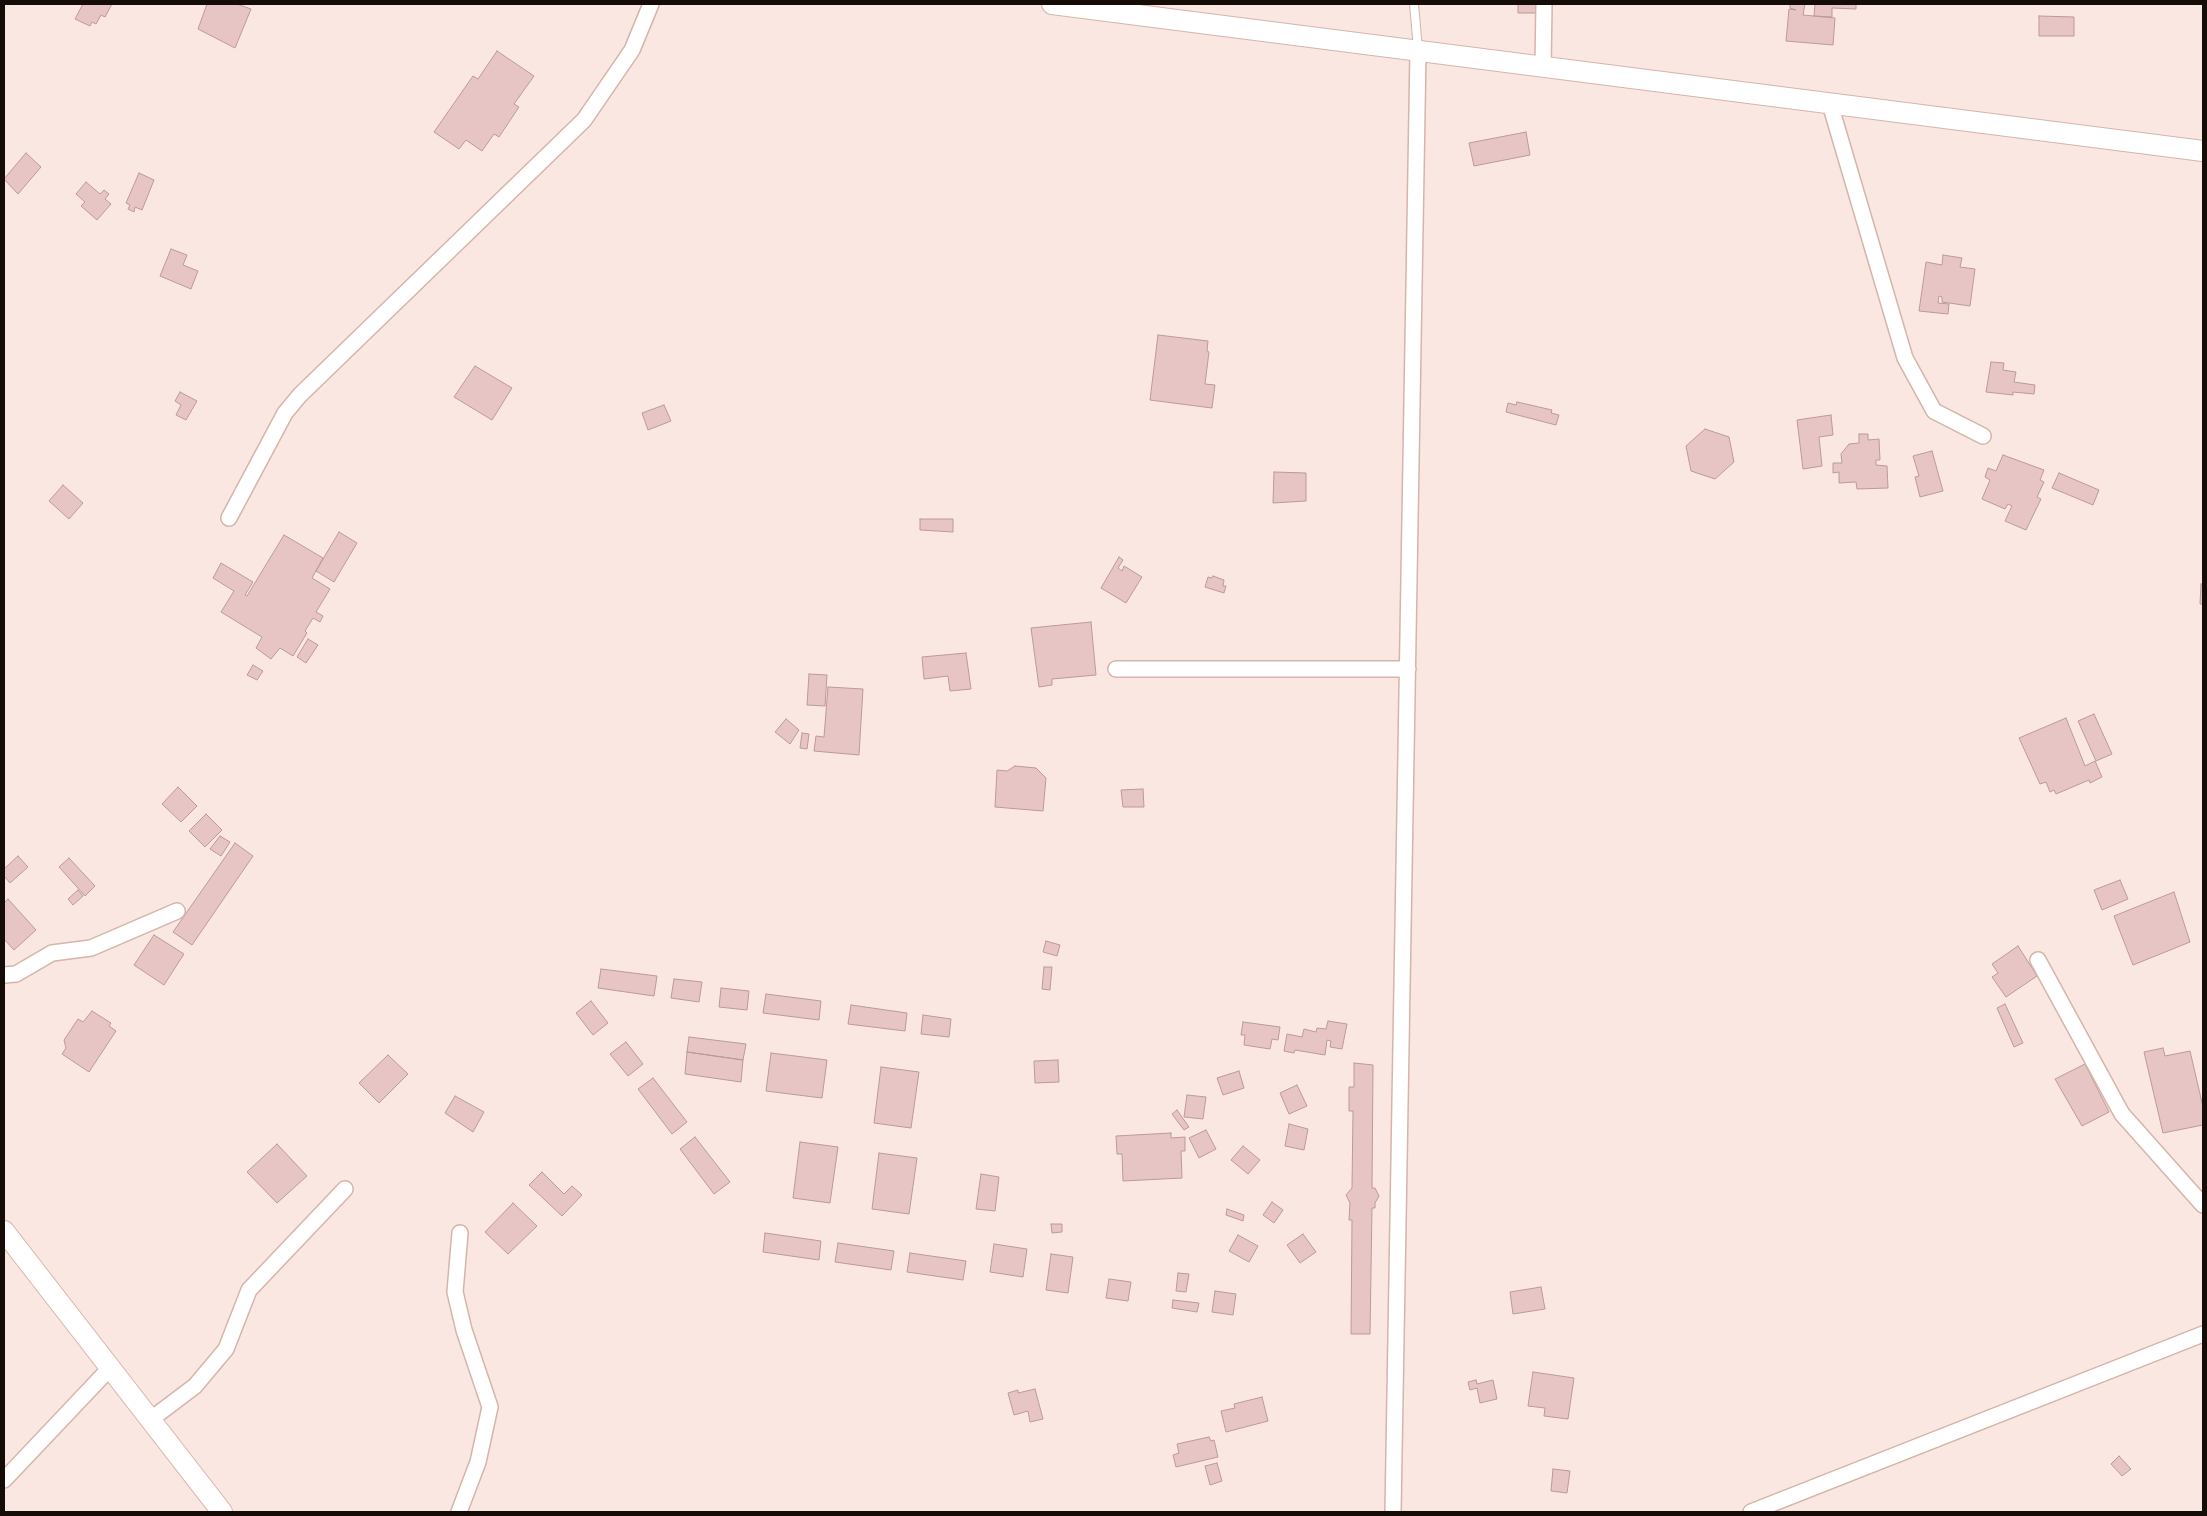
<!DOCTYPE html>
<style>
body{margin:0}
#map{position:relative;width:2207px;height:1516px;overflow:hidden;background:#fbe7e1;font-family:Mulish,sans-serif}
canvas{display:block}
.frame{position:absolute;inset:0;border:5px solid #150b07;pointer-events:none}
</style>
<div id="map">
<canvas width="2207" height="1516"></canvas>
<div class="frame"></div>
</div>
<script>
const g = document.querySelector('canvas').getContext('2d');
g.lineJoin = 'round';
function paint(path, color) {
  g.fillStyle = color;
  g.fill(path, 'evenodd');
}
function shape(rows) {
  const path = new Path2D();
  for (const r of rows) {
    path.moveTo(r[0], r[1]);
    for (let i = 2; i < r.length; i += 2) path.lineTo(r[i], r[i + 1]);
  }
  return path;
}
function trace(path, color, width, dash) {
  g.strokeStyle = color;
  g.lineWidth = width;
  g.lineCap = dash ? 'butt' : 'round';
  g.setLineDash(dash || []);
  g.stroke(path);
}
const building = shape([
 [83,4,112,4,105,17,101,15,96,24,92,22,90,26,75,19,83,4],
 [207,4,237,4,251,9,235,48,198,29,207,4],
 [1518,4,1538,4,1538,13,1518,13,1518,4],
 [1790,4,1805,4,1803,15,1835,18,1833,45,1786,41,1789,9,1796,10,1790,8,1790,4],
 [1815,4,1856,4,1856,9,1832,8,1832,17,1814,16,1815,4],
 [2039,16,2074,17,2074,36,2039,36,2039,16],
 [497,51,534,76,514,104,519,107,499,137,494,134,482,151,466,140,459,149,434,132,473,76,478,79,497,51],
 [1526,132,1530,155,1474,166,1469,143,1526,132],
 [26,153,41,167,18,194,4,179,26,153],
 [139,173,154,180,142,210,135,207,134,212,128,209,130,205,126,203,139,173],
 [86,182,100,194,104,190,109,194,105,199,111,204,97,220,81,206,85,202,76,194,86,182],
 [171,249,187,255,183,265,198,271,191,289,160,276,171,249],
 [1943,255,1962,258,1960,267,1975,269,1970,306,1942,302,1942,297,1939,296,1938,303,1949,304,1948,314,1919,311,1926,262,1942,265,1943,255],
 [1158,335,1208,341,1207,351,1209,352,1205,384,1215,385,1212,408,1150,400,1158,335],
 [1991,362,2004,363,2003,370,2016,372,2014,382,2035,385,2034,394,2013,392,2013,395,1986,392,1991,362],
 [475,366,512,388,492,420,454,397,475,366],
 [180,392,197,401,186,420,176,415,181,405,175,401,180,392],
 [1517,402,1552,410,1551,413,1559,415,1556,425,1506,412,1508,403,1516,405,1517,402],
 [664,405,671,421,648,430,642,413,664,405],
 [1831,415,1833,435,1819,437,1822,466,1803,469,1797,420,1831,415],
 [1705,429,1729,437,1734,462,1715,479,1691,471,1686,446,1705,429],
 [1859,434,1868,434,1868,440,1879,439,1880,460,1876,460,1876,465,1887,466,1888,488,1857,489,1856,482,1839,483,1839,472,1833,473,1833,463,1842,463,1841,454,1849,444,1859,443,1859,434],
 [1932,451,1943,491,1920,497,1915,477,1919,476,1913,456,1932,451],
 [2003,455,2044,470,2040,480,2044,482,2037,497,2041,499,2026,530,2005,521,2012,506,2008,504,2005,509,1982,499,1990,480,1985,477,1988,468,1996,471,2003,455],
 [1274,472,1306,473,1306,501,1273,503,1274,472],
 [2059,473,2099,490,2093,505,2052,488,2059,473],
 [63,485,83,503,69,519,49,501,63,485],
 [920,519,953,519,953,532,920,530,920,519],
 [339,532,357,543,334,582,316,571,339,532],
 [284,535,323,558,312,578,330,589,316,612,323,616,320,622,313,618,305,631,307,633,293,656,280,648,271,659,256,648,262,637,221,612,234,591,213,578,221,563,253,582,245,595,247,596,284,535],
 [1119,557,1123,560,1118,568,1122,571,1124,566,1142,577,1126,603,1101,588,1119,557],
 [1213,576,1224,580,1223,586,1226,586,1224,593,1205,587,1208,577,1212,578,1213,576],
 [2201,584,2203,584,2203,604,2200,604,2201,584],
 [1091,622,1096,675,1052,679,1052,685,1039,687,1031,628,1091,622],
 [308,639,318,645,306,663,297,657,308,639],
 [966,653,971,689,950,691,948,676,924,679,922,657,966,653],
 [253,665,263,671,257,680,247,675,253,665],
 [809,674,827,675,825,706,807,705,809,674],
 [828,687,863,689,859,755,814,751,816,736,824,737,828,687],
 [2094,714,2112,754,2096,761,2078,721,2094,714],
 [2066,718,2085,766,2095,761,2102,777,2090,783,2089,780,2056,794,2054,790,2050,792,2046,782,2040,784,2019,738,2066,718],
 [786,719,799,730,790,744,775,732,786,719],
 [802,733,809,734,807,749,800,748,802,733],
 [1015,766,1036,768,1046,778,1043,811,995,807,997,770,1007,771,1015,766],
 [178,787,197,806,181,822,162,804,178,787],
 [1143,789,1144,807,1123,807,1121,790,1143,789],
 [206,814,222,830,205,847,189,831,206,814],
 [220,836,230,842,221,856,210,849,220,836],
 [235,843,253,856,192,945,173,932,235,843],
 [18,856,28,867,10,883,4,876,4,869,18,856],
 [69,858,95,886,85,896,59,867,69,858],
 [2120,880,2128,899,2102,910,2094,890,2120,880],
 [78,890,83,896,73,905,68,899,78,890],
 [2174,892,2190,942,2133,965,2114,916,2174,892],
 [8,899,36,930,14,950,4,939,4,903,8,899],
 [154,935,184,954,164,985,134,965,154,935],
 [1046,941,1060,945,1057,956,1043,952,1046,941],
 [2018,946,2037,976,2006,997,1992,977,1998,973,1992,964,2018,946],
 [1044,967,1052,967,1050,990,1042,989,1044,967],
 [601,969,657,976,654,996,598,988,601,969],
 [674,979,702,982,699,1002,671,998,674,979],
 [721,988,749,991,747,1010,719,1007,721,988],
 [766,994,821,1001,819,1020,763,1013,766,994],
 [591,1001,608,1023,593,1035,576,1013,591,1001],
 [2005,1004,2023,1043,2014,1047,1997,1008,2005,1004],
 [851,1005,907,1013,905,1031,848,1024,851,1005],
 [92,1011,111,1023,109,1026,116,1031,89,1072,62,1054,66,1048,64,1040,78,1019,83,1022,92,1011],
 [923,1015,951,1019,949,1037,921,1034,923,1015],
 [1328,1021,1347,1024,1342,1049,1330,1047,1331,1041,1327,1040,1325,1055,1295,1050,1294,1053,1284,1051,1287,1034,1302,1037,1304,1029,1316,1032,1317,1028,1326,1029,1328,1021],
 [1243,1022,1280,1027,1278,1040,1272,1039,1270,1049,1244,1045,1245,1035,1241,1035,1243,1022],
 [689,1037,746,1044,743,1060,687,1052,689,1037],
 [626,1042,643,1064,628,1076,610,1054,626,1042],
 [2163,1048,2165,1056,2190,1051,2203,1107,2203,1125,2163,1133,2144,1052,2163,1048],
 [687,1052,743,1060,741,1082,685,1074,687,1052],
 [771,1053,827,1060,822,1098,766,1091,771,1053],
 [388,1055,408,1074,379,1103,359,1083,388,1055],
 [1058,1060,1059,1082,1035,1083,1034,1061,1058,1060],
 [1354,1063,1373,1065,1372,1188,1375,1188,1379,1196,1375,1203,1375,1208,1372,1208,1370,1334,1351,1334,1352,1220,1349,1220,1350,1203,1346,1195,1352,1188,1353,1111,1349,1111,1349,1087,1354,1087,1354,1063],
 [2085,1064,2109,1112,2082,1126,2055,1079,2085,1064],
 [881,1067,919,1072,911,1128,874,1123,881,1067],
 [1239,1071,1244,1088,1223,1095,1217,1078,1239,1071],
 [653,1078,687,1122,672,1134,638,1089,653,1078],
 [1297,1085,1307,1106,1289,1114,1280,1093,1297,1085],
 [1187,1095,1206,1097,1203,1119,1184,1117,1187,1095],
 [455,1096,484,1112,473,1132,445,1113,455,1096],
 [1177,1110,1189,1127,1184,1130,1172,1114,1177,1110],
 [1289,1124,1308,1129,1304,1150,1285,1146,1289,1124],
 [1206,1130,1216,1149,1199,1158,1189,1138,1206,1130],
 [1171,1133,1171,1138,1185,1137,1185,1151,1181,1151,1182,1178,1123,1181,1122,1154,1117,1154,1116,1136,1171,1133],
 [695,1137,730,1182,714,1194,680,1149,695,1137],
 [800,1142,838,1147,830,1203,793,1198,800,1142],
 [277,1144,307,1176,277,1203,247,1172,277,1144],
 [1243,1146,1260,1160,1248,1174,1231,1160,1243,1146],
 [879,1153,917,1158,909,1214,872,1209,879,1153],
 [542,1172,564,1194,572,1186,582,1195,562,1216,529,1185,542,1172],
 [981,1174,999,1177,995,1211,976,1209,981,1174],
 [1272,1202,1283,1210,1274,1223,1263,1215,1272,1202],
 [513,1203,537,1226,508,1254,485,1232,513,1203],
 [1227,1209,1244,1215,1243,1221,1226,1215,1227,1209],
 [1051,1224,1062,1224,1062,1232,1052,1233,1051,1224],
 [765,1233,821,1241,819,1260,763,1252,765,1233],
 [1303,1234,1316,1252,1300,1263,1287,1245,1303,1234],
 [1238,1235,1258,1246,1249,1262,1229,1251,1238,1235],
 [838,1243,894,1251,891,1270,835,1262,838,1243],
 [994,1244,1027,1249,1023,1277,990,1272,994,1244],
 [910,1253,966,1261,963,1280,907,1272,910,1253],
 [1051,1254,1073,1257,1068,1293,1046,1290,1051,1254],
 [1178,1273,1189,1274,1186,1292,1176,1291,1178,1273],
 [1109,1279,1131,1282,1128,1301,1106,1298,1109,1279],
 [1541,1287,1545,1309,1513,1314,1510,1292,1541,1287],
 [1215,1291,1236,1294,1233,1315,1212,1312,1215,1291],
 [1173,1300,1199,1303,1197,1312,1172,1308,1173,1300],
 [1533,1372,1574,1378,1568,1419,1544,1416,1545,1408,1528,1406,1533,1372],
 [1476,1380,1477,1384,1493,1380,1497,1399,1480,1403,1477,1388,1470,1390,1468,1382,1476,1380],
 [1035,1389,1043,1419,1030,1422,1028,1411,1014,1415,1008,1393,1018,1390,1018,1393,1035,1389],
 [1262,1397,1268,1421,1226,1432,1221,1411,1235,1408,1234,1404,1262,1397],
 [1209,1437,1211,1441,1214,1440,1218,1457,1176,1467,1173,1455,1179,1453,1177,1444,1209,1437],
 [2119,1456,2131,1469,2122,1476,2111,1464,2119,1456],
 [1217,1463,1222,1481,1210,1485,1205,1466,1217,1463],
 [1553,1469,1570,1471,1567,1493,1551,1491,1553,1469]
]);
paint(building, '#e8c5c5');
trace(building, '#bb999a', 1);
const service = shape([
 [1414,4,1418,49]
]);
const minor = shape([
 [1543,67,1544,4],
 [1830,104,1905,358,1934,411,1983,436],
 [229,518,285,413,300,395,584,120,632,50,651,4],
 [1116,669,1408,669],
 [2038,960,2122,1114,2203,1205],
 [4,975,16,974,52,953,91,948,177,911],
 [150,1420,195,1386,226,1349,249,1290,345,1189],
 [4,1480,110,1368],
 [459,1512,478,1462,490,1407,464,1330,455,1292,460,1233],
 [1393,1512,1418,52],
 [1751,1512,2203,1334]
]);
const tertiary = shape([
 [1052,4,2203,151],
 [4,1231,222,1512]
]);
trace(service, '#d4b5aa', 10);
trace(minor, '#d4b5aa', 18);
trace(tertiary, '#d4b5aa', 22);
trace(service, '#fff', 8);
trace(minor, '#fff', 15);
trace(tertiary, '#fff', 20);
</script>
